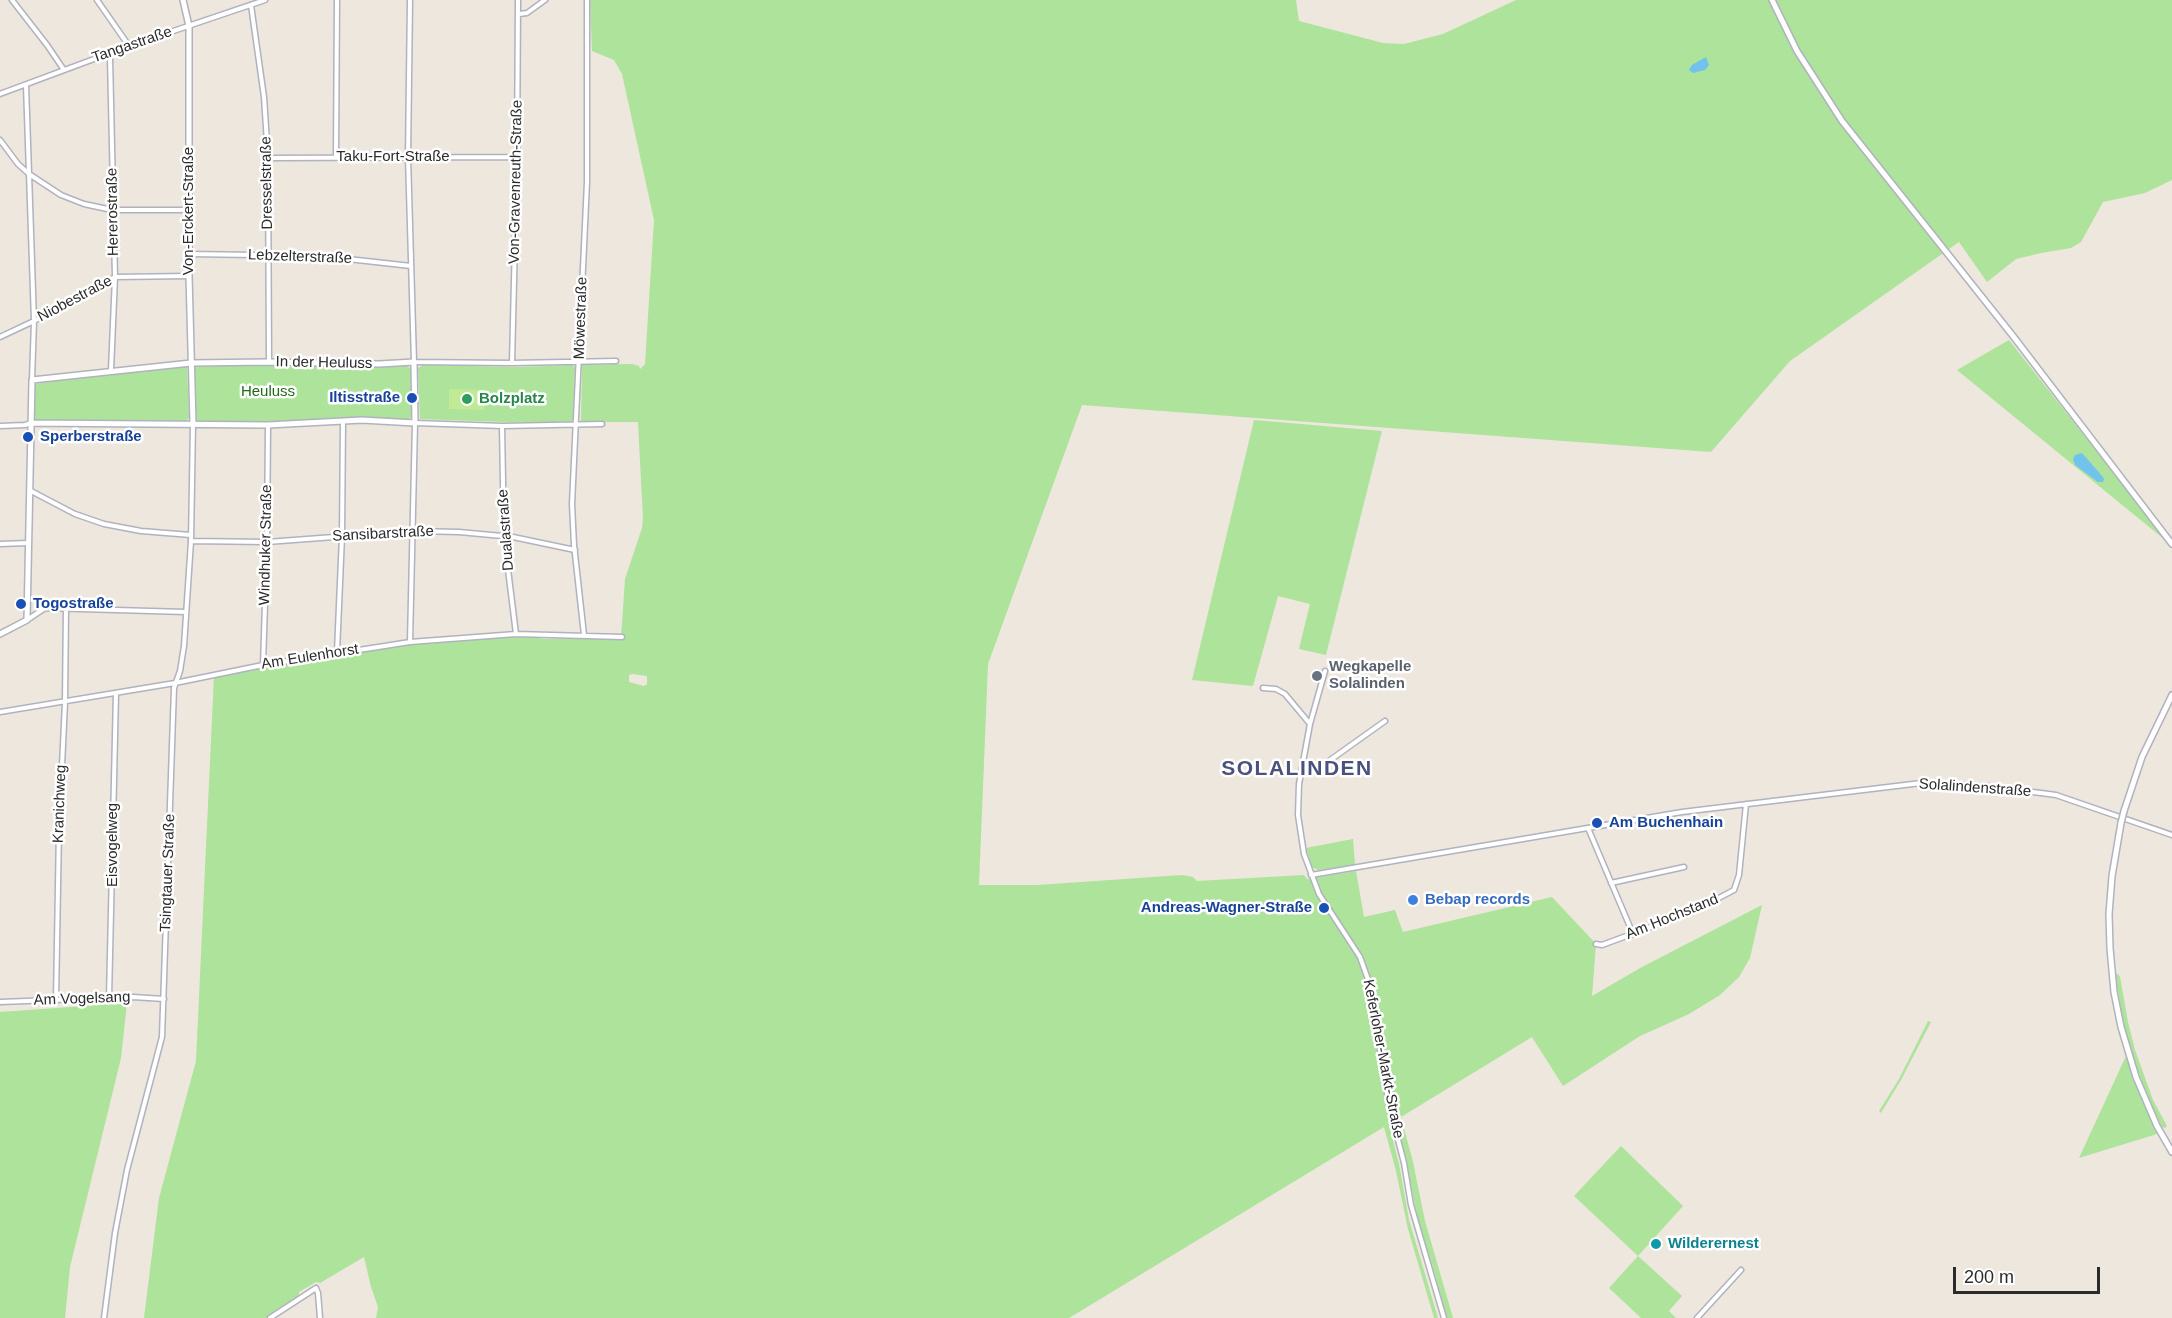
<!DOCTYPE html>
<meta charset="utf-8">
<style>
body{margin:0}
#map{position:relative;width:2172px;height:1318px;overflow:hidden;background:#ede7dd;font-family:Helvetica,sans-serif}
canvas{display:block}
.scale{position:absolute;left:1953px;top:1267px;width:147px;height:27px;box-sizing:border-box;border:3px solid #2b2b2b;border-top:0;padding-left:8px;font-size:18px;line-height:21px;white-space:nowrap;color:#2b2b2b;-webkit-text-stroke:4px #fff;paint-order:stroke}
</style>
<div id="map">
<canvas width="2172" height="1318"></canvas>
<div class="scale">200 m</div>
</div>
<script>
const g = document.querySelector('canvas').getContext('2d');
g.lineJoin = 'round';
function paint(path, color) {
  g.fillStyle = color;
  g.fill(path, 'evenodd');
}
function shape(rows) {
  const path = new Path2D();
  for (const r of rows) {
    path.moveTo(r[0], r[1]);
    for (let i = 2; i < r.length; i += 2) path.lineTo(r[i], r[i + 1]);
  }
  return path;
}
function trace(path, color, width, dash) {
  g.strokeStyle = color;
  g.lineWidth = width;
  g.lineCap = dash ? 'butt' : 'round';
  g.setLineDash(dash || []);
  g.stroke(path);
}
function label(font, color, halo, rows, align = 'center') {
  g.font = font + ' Helvetica,sans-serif';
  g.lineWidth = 5;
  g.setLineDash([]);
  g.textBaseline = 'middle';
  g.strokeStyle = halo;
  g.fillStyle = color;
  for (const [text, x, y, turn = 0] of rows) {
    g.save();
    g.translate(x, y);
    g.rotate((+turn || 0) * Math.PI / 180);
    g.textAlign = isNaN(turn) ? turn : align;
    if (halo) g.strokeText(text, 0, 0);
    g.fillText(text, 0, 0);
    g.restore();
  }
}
paint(shape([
 [590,0,1296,0,1299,21,1383,43,1404,44,1443,34,1516,0,2172,0,2172,180,2145,193,2103,202,2081,242,2071,248,2041,253,2016,259,1987,282,1959,242,1790,361,1711,452,1082,405,988,664,979,885,1038,885,1182,875,1193,877,1197,881,1304,875,1307,879,1356,871,1364,917,1395,910,1403,932,1552,897,1596,944,1592,996,1642,967,1762,905,1750,958,1739,977,1720,995,1689,1014,1640,1036,1563,1086,1532,1037,1401,1117,1413,1162,1425,1221,1453,1318,1447,1318,1433,1267,1418,1223,1407,1162,1399,1134,1398,1119,1389,1125,1399,1164,1409,1220,1438,1318,1434,1318,1408,1229,1396,1171,1384,1127,1069,1318,376,1318,378,1307,371,1287,364,1257,320,1283,316,1282,299,1292,299,1295,275,1311,274,1318,144,1318,159,1198,196,1061,214,676,338,655,413,644,526,636,544,639,621,638,625,579,642,528,643,518,638,422,581,422,582,365,632,364,639,366,640,369,645,364,654,220,622,74,614,60,592,51],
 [632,674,647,676,647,684,644,686,629,682,629,675],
 [2009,340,2090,443,2165,540,1957,370],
 [269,364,407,366,411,369,412,416,409,419,268,422,199,422,195,419,194,366],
 [423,365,519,367,572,365,575,367,573,420,570,422,531,423,420,419,418,368],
 [187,366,189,418,186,421,35,420,35,384,113,372],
 [1254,420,1382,431,1326,655,1299,649,1310,604,1278,596,1253,686,1192,680],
 [1353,839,1355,865,1318,870,1312,867,1306,848],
 [2115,974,2118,974,2120,977,2128,1022,2135,1050,2153,1100,2167,1126,2165,1128,2162,1127,2152,1107,2133,1058,2124,1026],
 [127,1003,121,1058,70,1267,65,1318,0,1318,0,1012],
 [1928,1021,1931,1022,1901,1080,1881,1113,1879,1111,1899,1079],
 [2126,1056,2132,1076,2157,1134,2079,1158],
 [1621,1146,1683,1206,1638,1256,1682,1296,1669,1311,1676,1318,1641,1318,1609,1288,1638,1256,1574,1196]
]), '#ade39a');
paint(shape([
 [449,389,485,390,484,410,449,409]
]), '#c0ea96');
paint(shape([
 [1706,57,1709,65,1705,70,1693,73,1689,70,1692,65],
 [2082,453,2102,476,2104,479,2103,482,2098,482,2075,465,2073,459,2075,455]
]), '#71c3ee');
const street = shape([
 [12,0,47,45,64,70],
 [97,0,129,46],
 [410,0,408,157,414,362,512,363,616,361],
 [251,5,264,97,268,158,269,362],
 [519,14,527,13,545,0],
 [108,53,110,58,115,277,111,370],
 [26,85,34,321,32,380],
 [0,94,129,46,265,0],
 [0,140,18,164,29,174,61,195,84,204,112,210,189,210],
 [336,157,337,0],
 [268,158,517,157],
 [189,254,321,256,411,266],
 [0,337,34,321,115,277,189,276],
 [512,363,517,157,518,0],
 [0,426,25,425,31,423],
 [502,426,504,537,516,634],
 [31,491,75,514,104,524,141,531,191,535],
 [191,541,267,542,414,531,459,532,513,537,575,550],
 [0,544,28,543],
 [27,620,45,608,186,612],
 [584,635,574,545,572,504,587,182,587,0],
 [410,642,415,423,503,426,602,424],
 [337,652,342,536,343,421],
 [263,665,267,542,268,425],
 [1325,671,1310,724,1299,784,1298,815,1304,854,1319,894,1360,957,1370,985,1389,1105,1404,1163,1411,1205,1444,1318],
 [1263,688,1276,689,1285,694,1310,724],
 [0,712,175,683,263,665,410,642,516,634,622,637],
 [1302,767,1313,767,1326,763,1385,721],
 [1588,828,1633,934],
 [1311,875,1682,812,1921,783,1987,786,2056,795,2172,835],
 [1611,883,1684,867],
 [1596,944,1602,945,1694,911,1734,890,1739,875,1746,804],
 [109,998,116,693],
 [56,1000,59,829,65,702,66,608],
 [0,1002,133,997,164,999],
 [104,1318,115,1233,127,1170,162,1037,174,688,180,671,184,646,191,541,193,424],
 [270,1318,316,1288,318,1293,320,1318],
 [1697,1318,1741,1270]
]);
const secondary = shape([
 [183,0,189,26,189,276,193,423],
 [1772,0,1797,51,1842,121,2013,336,2172,544],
 [0,634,27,620,32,380,191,363,269,362,379,364,414,362,415,423,362,420,268,425,31,423],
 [2124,811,2142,757,2172,695],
 [2121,823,2112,876,2109,914,2110,948,2114,992,2121,1027,2136,1077,2157,1126,2172,1152]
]);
trace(street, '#b1b2bf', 7);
trace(secondary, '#b1b2bf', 8);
trace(street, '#fff', 4);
trace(secondary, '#fff', 5);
const secondaryBridge = shape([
 [2121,823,2124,811]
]);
trace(secondaryBridge, '#b1b2bf', 8, []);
trace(secondaryBridge, '#fff', 5);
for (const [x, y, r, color] of [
 [412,398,6,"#1a4fb4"],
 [467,399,6,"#2e9e5b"],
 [28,437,6,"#1a4fb4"],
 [21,604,6,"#1a4fb4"],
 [1317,676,6,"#6b7280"],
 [1597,823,6,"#1a4fb4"],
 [1413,900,6,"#3f7fe0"],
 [1324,908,6,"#1a4fb4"],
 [1656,1244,6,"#0f9aa8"]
]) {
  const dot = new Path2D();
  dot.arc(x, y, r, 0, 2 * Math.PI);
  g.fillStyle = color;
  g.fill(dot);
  trace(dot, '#fff', 2);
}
label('15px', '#2b2b2b', '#fff', [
 ["Tangastraße",132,45,-19],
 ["Taku-Fort-Straße",393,157],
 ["Von-Gravenreuth-Straße",516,182,-89],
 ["Dresselstraße",267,183,-91],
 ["Von-Erckert-Straße",189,211,-90],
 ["Hererostraße",113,212,-91],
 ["Lebzelterstraße",300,257,2],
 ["Niobestraße",75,299,-28],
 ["Möwestraße",581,318,-88],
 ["In der Heuluss",324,363,1],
 ["Dualastraße",506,530,-94],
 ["Sansibarstraße",383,534,-3],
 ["Windhuker Straße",266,545,-89],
 ["Am Eulenhorst",310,657,-9],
 ["Solalindenstraße",1975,788,4],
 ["Kranichweg",60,804,-88],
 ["Eisvogelweg",113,845,-90],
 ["Tsingtauer Straße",168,873,-88],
 ["Am Hochstand",1672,917,-22],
 ["Am Vogelsang",82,999,-2],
 ["Keferloher-Markt-Straße",1383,1059,79]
]);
label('15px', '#24691a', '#fff', [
 ["Heuluss",268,392]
]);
label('bold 15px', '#164399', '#fff', [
 ["Iltisstraße",400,398,"right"],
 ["Sperberstraße",40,437],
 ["Togostraße",33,604],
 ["Am Buchenhain",1609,823],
 ["Andreas-Wagner-Straße",1312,908,"right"]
], 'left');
label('bold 15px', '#27864d', '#fff', [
 ["Bolzplatz",479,399]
], 'left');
label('bold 15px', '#5b616d', '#fff', [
 ["Wegkapelle",1329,667],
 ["Solalinden",1329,684]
], 'left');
label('bold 15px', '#366cbe', '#fff', [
 ["Bebap records",1425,900]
], 'left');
label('bold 15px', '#0d838f', '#fff', [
 ["Wilderernest",1668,1244]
], 'left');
g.letterSpacing = '1.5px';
label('bold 21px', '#4b507c', '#fff', [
 ["SOLALINDEN",1297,769]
]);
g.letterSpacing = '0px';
</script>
